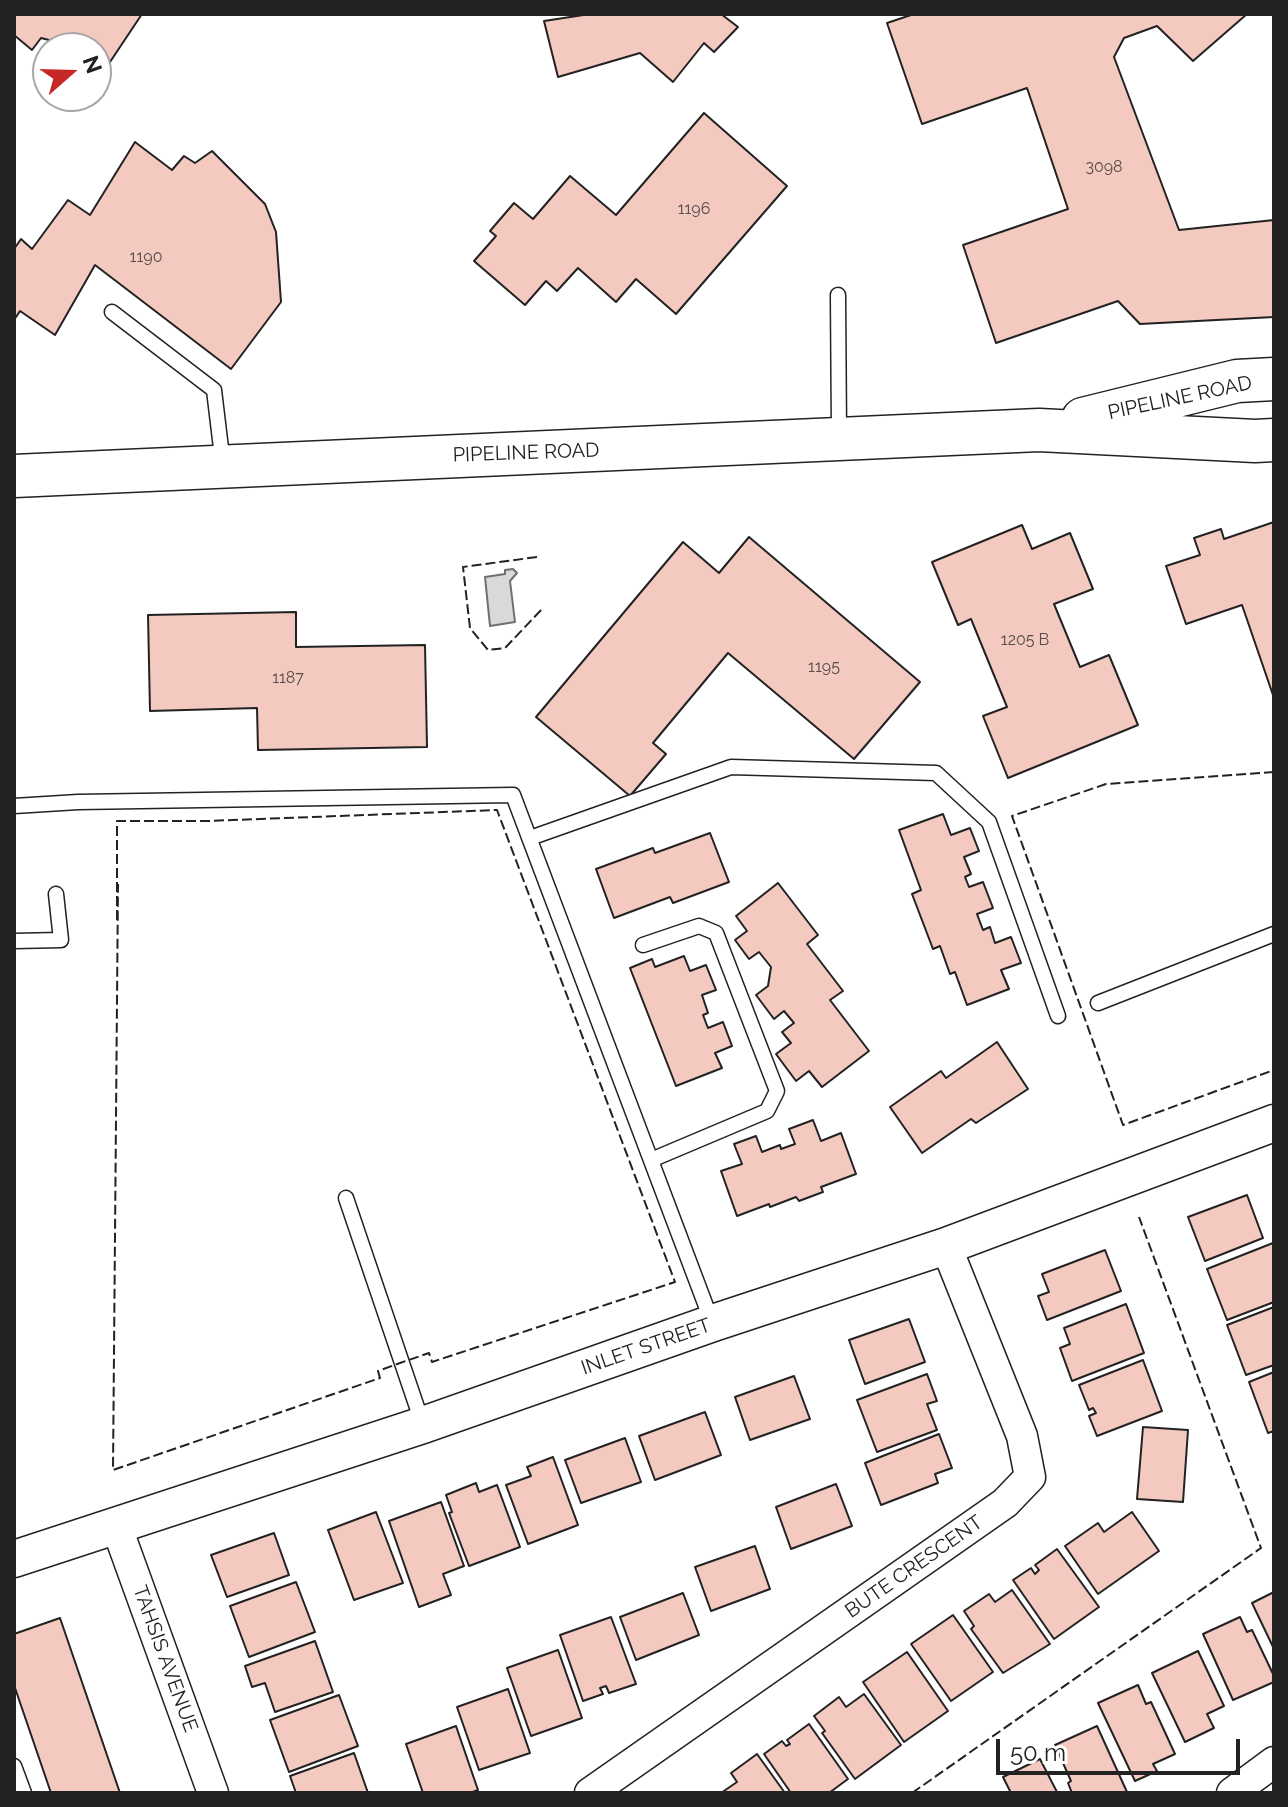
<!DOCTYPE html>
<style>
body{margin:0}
#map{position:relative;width:1288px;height:1807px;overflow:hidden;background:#fff;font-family:Raleway,sans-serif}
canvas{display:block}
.frame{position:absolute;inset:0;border:16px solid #222;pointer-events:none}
.north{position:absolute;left:32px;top:32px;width:80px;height:80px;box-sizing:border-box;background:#fff;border:2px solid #a7a7a7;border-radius:50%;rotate:70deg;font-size:22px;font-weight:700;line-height:32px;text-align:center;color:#222}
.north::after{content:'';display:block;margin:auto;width:28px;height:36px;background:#c62828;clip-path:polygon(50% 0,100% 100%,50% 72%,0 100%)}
.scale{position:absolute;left:996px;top:1739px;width:244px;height:36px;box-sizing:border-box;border:4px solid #222;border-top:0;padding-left:10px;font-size:24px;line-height:28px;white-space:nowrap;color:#222;-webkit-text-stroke:6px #fff;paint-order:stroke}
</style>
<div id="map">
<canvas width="1288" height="1807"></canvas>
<div class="frame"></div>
<div class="north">N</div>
<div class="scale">50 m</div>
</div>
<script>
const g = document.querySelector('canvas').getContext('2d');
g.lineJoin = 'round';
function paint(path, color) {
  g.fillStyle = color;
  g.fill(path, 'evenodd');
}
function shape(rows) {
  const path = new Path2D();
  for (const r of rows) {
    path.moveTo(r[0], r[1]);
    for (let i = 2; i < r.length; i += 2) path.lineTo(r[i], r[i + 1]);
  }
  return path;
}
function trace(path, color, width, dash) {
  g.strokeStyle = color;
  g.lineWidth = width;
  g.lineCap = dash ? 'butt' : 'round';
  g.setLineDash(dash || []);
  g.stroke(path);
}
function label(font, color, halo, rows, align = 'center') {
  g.font = font + ' Raleway,sans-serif';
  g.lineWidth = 6;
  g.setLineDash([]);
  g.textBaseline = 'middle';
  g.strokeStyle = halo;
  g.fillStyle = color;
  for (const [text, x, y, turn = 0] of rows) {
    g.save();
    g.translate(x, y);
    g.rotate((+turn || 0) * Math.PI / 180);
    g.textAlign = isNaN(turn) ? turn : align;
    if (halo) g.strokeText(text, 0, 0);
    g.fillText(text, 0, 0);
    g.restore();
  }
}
const water = shape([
 [513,569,517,573,510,581,515,622,490,626,485,577,505,574,505,570,513,569]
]);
paint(water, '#d9d9d9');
trace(water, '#6f6f6f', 2);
const building = shape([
 [14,14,142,14,108,65,96,57,96,48,81,48,41,38,32,50,14,35,14,14],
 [590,14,721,14,738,27,714,52,704,43,673,82,640,53,558,77,544,21,590,14],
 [914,14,1247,14,1193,61,1157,26,1124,38,1114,57,1179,230,1274,220,1274,317,1140,324,1118,301,996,343,963,245,1068,209,1027,88,922,124,887,23,914,14],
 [704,113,787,186,676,314,636,279,616,302,578,268,557,291,546,281,525,305,474,261,496,236,490,231,514,203,533,219,570,176,616,215,704,113],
 [135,142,172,170,184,156,195,163,212,151,265,204,276,232,281,302,231,369,95,265,55,335,20,311,14,320,14,249,21,239,32,249,68,200,90,215,135,142],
 [1274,522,1274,698,1242,605,1186,624,1166,566,1200,555,1194,538,1221,529,1224,539,1274,522],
 [1022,525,1032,549,1070,533,1093,589,1054,604,1080,667,1109,655,1138,725,1008,778,983,716,1007,707,971,619,958,625,932,562,1022,525],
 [749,537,920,682,854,759,728,653,653,743,666,754,630,796,536,717,683,542,719,573,749,537],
 [296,612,296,647,425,645,427,747,258,750,257,708,150,711,148,615,296,612],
 [943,814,951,835,970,828,979,851,964,857,971,874,965,877,969,887,983,882,993,908,977,914,983,930,990,927,995,943,1011,937,1021,963,1001,970,1009,989,967,1005,955,972,950,974,940,946,933,949,912,894,921,890,899,830,943,814],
 [710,833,729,882,673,903,670,897,614,918,596,869,653,848,655,853,710,833],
 [778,883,818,935,807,944,843,991,830,1000,869,1051,822,1087,809,1071,796,1081,776,1054,791,1043,782,1032,794,1023,784,1011,774,1019,756,995,768,986,771,967,759,952,749,959,735,940,747,931,736,916,778,883],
 [684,956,690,971,706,965,716,990,702,995,708,1013,703,1015,708,1028,723,1022,732,1046,715,1053,722,1068,676,1086,630,968,652,959,655,967,684,956],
 [997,1042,1028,1089,976,1123,971,1119,922,1153,890,1107,941,1071,946,1078,997,1042],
 [813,1120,821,1141,841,1133,856,1174,821,1187,823,1192,799,1201,796,1197,770,1207,769,1204,737,1216,721,1171,742,1164,734,1144,756,1136,762,1152,780,1145,781,1149,795,1144,789,1129,813,1120],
 [1247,1195,1263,1238,1205,1261,1188,1217,1247,1195],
 [1273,1243,1274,1302,1227,1320,1207,1269,1273,1243],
 [1105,1250,1121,1291,1047,1320,1038,1296,1049,1292,1042,1274,1105,1250],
 [1126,1304,1144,1353,1072,1381,1060,1348,1070,1344,1064,1328,1126,1304],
 [1274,1307,1274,1365,1246,1375,1227,1325,1274,1307],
 [909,1319,925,1362,865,1384,849,1340,909,1319],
 [1143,1360,1162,1411,1097,1436,1089,1416,1096,1413,1093,1408,1089,1410,1079,1385,1143,1360],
 [1274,1372,1274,1431,1268,1433,1249,1382,1274,1372],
 [927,1374,937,1401,927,1404,937,1430,877,1452,857,1400,927,1374],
 [794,1376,810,1419,750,1440,735,1397,794,1376],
 [705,1412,721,1455,655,1480,639,1436,705,1412],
 [1143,1427,1188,1430,1183,1502,1137,1499,1143,1427],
 [939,1434,952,1468,935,1474,938,1483,881,1505,865,1463,939,1434],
 [625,1438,641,1482,581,1503,565,1460,625,1438],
 [553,1457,578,1525,528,1544,506,1485,531,1476,527,1467,553,1457],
 [476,1483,479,1492,497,1485,520,1547,469,1566,449,1513,452,1512,446,1495,476,1483],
 [836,1484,852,1526,791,1549,776,1507,836,1484],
 [441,1502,464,1566,443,1574,451,1595,419,1607,389,1521,441,1502],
 [376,1512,403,1583,354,1600,328,1530,376,1512],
 [1132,1512,1159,1551,1098,1594,1065,1546,1098,1523,1104,1532,1132,1512],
 [274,1533,289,1575,227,1597,211,1555,274,1533],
 [755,1546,770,1589,711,1611,695,1567,755,1546],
 [1057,1549,1099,1607,1054,1639,1013,1580,1031,1568,1035,1574,1039,1570,1035,1565,1057,1549],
 [296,1582,315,1632,249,1657,230,1606,296,1582],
 [1012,1590,1050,1644,1003,1673,971,1629,974,1626,964,1611,989,1594,995,1602,1012,1590],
 [1274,1592,1274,1649,1252,1603,1274,1592],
 [683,1593,699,1635,636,1660,620,1617,683,1593],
 [953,1615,993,1672,951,1701,911,1644,953,1615],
 [611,1617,636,1684,609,1693,606,1686,600,1688,603,1694,583,1701,560,1635,611,1617],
 [1240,1617,1247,1632,1252,1630,1274,1676,1274,1682,1233,1700,1203,1634,1240,1617],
 [60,1618,120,1793,51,1793,14,1685,14,1634,60,1618],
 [315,1641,333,1692,275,1712,265,1683,252,1687,245,1666,315,1641],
 [558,1650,582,1718,531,1736,507,1668,558,1650],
 [1198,1651,1224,1706,1207,1714,1214,1728,1185,1742,1152,1673,1198,1651],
 [907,1652,948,1711,904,1742,863,1682,907,1652],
 [1138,1685,1146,1704,1151,1702,1175,1754,1153,1764,1157,1771,1135,1781,1098,1703,1138,1685],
 [508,1689,530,1753,479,1770,457,1707,508,1689],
 [864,1694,901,1745,855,1779,822,1733,825,1731,814,1716,839,1697,846,1707,864,1694],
 [339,1695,358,1746,289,1772,270,1720,339,1695],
 [809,1724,848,1779,829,1793,791,1793,764,1754,782,1741,786,1746,790,1744,787,1740,809,1724],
 [456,1726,478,1790,470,1793,423,1793,406,1744,456,1726],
 [1097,1726,1127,1792,1125,1793,1072,1793,1068,1783,1071,1781,1055,1745,1097,1726],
 [354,1753,368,1793,296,1793,290,1776,354,1753],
 [757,1754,785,1793,721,1793,737,1782,731,1773,757,1754],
 [1040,1759,1057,1792,1060,1793,1011,1793,1003,1777,1040,1759]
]);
paint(building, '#f3c9c0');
trace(building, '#222', 2);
const service = shape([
 [838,295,839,435],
 [112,312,214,390,223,465],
 [14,806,78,802,513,795,712,1322],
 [530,838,731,767,936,773,989,822,1058,1016],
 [14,941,61,940,56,894],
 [643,945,699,926,716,933,777,1091,767,1111,651,1160],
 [1098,1003,1274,934],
 [346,1198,423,1425],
 [14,1766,24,1793]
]);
const minor = shape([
 [116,1525,213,1793],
 [590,1793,1005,1503,1030,1477,1022,1436,946,1246],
 [1232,1793,1274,1762]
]);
const tertiary = shape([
 [14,1559,423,1425,713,1323,946,1246,1274,1123]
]);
const secondary = shape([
 [1083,419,1237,381,1274,379],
 [14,476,1039,430,1255,441,1274,440]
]);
trace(service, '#222', 17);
trace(minor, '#222', 33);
trace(tertiary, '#222', 39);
trace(secondary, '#222', 45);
trace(service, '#fff', 14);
trace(minor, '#fff', 30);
trace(tertiary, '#fff', 36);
trace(secondary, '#fff', 42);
trace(shape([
 [537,557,463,567,470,628,488,650,505,648,543,608],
 [1274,772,1106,784,1012,816,1123,1125,1274,1070],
 [117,920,117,821,207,821,497,810,675,1282,432,1362,429,1353,400,1363,378,1371,380,1378,113,1470,118,884],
 [912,1793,1261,1548,1139,1217]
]), '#222', 2, [10, 4]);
label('16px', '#564c4a', null, [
 ["3098",1104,167],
 ["1196",694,209],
 ["1190",146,257],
 ["1205 B",1025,640],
 ["1195",824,667],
 ["1187",288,678]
]);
label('20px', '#222', '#fff', [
 ["PIPELINE ROAD",1180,398,-12],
 ["PIPELINE ROAD",526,453,-2],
 ["INLET STREET",646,1347,-19],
 ["BUTE CRESCENT",914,1567,-35],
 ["TAHSIS AVENUE",165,1659,70]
]);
</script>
